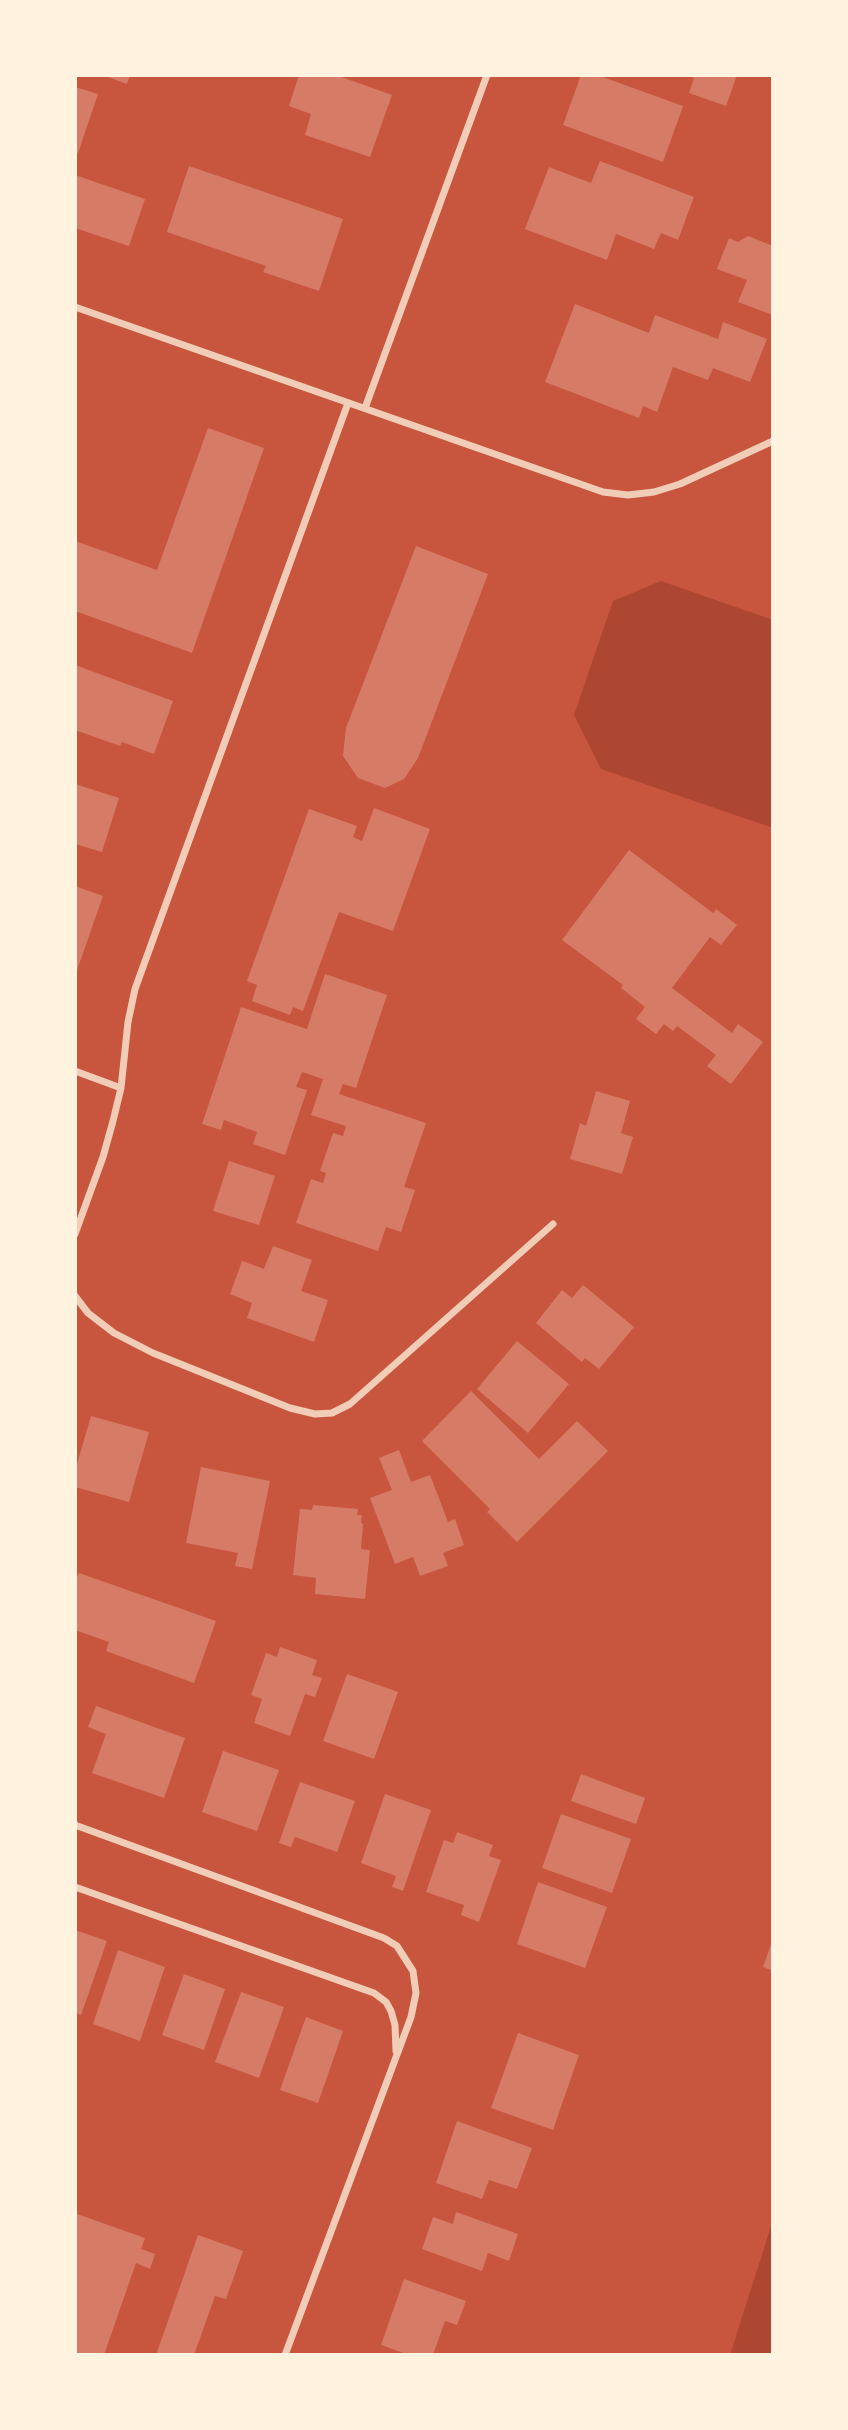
<!DOCTYPE html>
<style>
body{margin:0}
#map{position:relative;width:848px;height:2430px;overflow:hidden;background:#c8553d;font-family:"Fira Sans",sans-serif}
canvas{display:block}
.frame{position:absolute;inset:0;border:77px solid #fff3e0;pointer-events:none}
</style>
<div id="map">
<canvas width="848" height="2430"></canvas>
<div class="frame"></div>
</div>
<script>
const g = document.querySelector('canvas').getContext('2d');
g.lineJoin = 'round';
function paint(path, color) {
  g.fillStyle = color;
  g.fill(path, 'evenodd');
}
function shape(rows) {
  const path = new Path2D();
  for (const r of rows) {
    path.moveTo(r[0], r[1]);
    for (let i = 2; i < r.length; i += 2) path.lineTo(r[i], r[i + 1]);
  }
  return path;
}
function trace(path, color, width, dash) {
  g.strokeStyle = color;
  g.lineWidth = width;
  g.lineCap = dash ? 'butt' : 'round';
  g.setLineDash(dash || []);
  g.stroke(path);
}
paint(shape([
 [661,581,773,620,773,828,601,769,574,715,613,601],
 [773,2220,773,2355,730,2355]
]), '#ae4732');
paint(shape([
 [102,75,130,75,127,84],
 [299,75,336,75,392,95,370,157,305,135,311,114,289,106],
 [581,75,597,75,683,106,663,162,563,125],
 [737,75,726,106,689,93,694,78,687,75],
 [75,87,98,94,78,153,75,152],
 [600,161,694,197,678,240,661,233,654,249,616,234,607,260,525,229,549,167,591,183],
 [189,166,343,219,319,291,263,272,266,266,167,232],
 [75,175,145,199,129,246,75,228],
 [748,236,773,246,773,315,738,302,747,280,717,269,729,238,738,242],
 [575,304,649,333,655,315,718,339,723,322,767,339,750,382,713,368,708,380,673,367,657,412,643,406,639,418,545,382],
 [208,428,264,448,192,653,75,611,75,541,157,570],
 [416,546,488,574,418,758,404,779,385,788,358,778,343,756,346,728],
 [75,665,173,701,154,754,122,742,120,746,75,730],
 [75,784,119,798,102,852,75,844],
 [374,808,430,829,393,931,339,912,303,1011,293,1007,290,1015,252,1001,257,985,247,981,309,809,357,826,353,837,362,841],
 [629,850,713,913,716,909,737,925,721,945,710,937,672,988,732,1033,738,1024,763,1042,731,1084,707,1066,716,1055,677,1026,673,1031,664,1024,656,1034,636,1019,645,1007,621,988,623,985,562,940],
 [75,886,103,896,76,973,75,973],
 [325,974,387,995,356,1088,343,1084,339,1094,426,1123,404,1187,415,1190,401,1232,386,1227,378,1251,296,1223,311,1179,323,1183,326,1173,320,1171,333,1133,343,1136,346,1126,311,1115,323,1079,302,1072,296,1087,307,1090,285,1155,253,1144,257,1132,224,1120,221,1130,202,1124,241,1007,307,1029],
 [596,1091,630,1101,621,1133,633,1137,622,1174,570,1159,580,1123,586,1126],
 [229,1161,275,1176,259,1225,213,1211],
 [273,1246,312,1260,301,1291,328,1300,314,1342,247,1318,252,1303,230,1294,242,1261,264,1269],
 [583,1285,634,1327,599,1369,585,1358,582,1362,536,1323,562,1290,572,1298],
 [517,1341,569,1384,528,1433,477,1389],
 [471,1391,539,1459,577,1421,608,1451,517,1542,487,1512,490,1509,422,1441],
 [91,1416,149,1432,129,1502,75,1487,75,1471],
 [399,1450,411,1482,430,1475,448,1522,455,1519,464,1545,443,1553,448,1566,420,1576,413,1557,395,1564,370,1498,392,1490,379,1458],
 [201,1467,270,1481,252,1569,235,1566,238,1553,186,1543],
 [313,1505,358,1509,357,1515,362,1515,361,1523,363,1524,361,1549,370,1550,365,1599,315,1594,316,1578,293,1575,300,1509,312,1510],
 [79,1573,216,1621,194,1683,106,1651,109,1642,75,1630,75,1582],
 [280,1647,317,1660,312,1675,322,1678,315,1697,305,1694,290,1736,254,1723,262,1699,251,1695,266,1653,277,1657],
 [347,1674,398,1692,374,1759,323,1741],
 [96,1706,185,1738,164,1798,92,1773,106,1734,88,1727],
 [223,1751,279,1770,257,1831,202,1812],
 [581,1774,645,1798,636,1824,571,1801],
 [300,1782,355,1801,337,1852,295,1837,291,1847,279,1843],
 [385,1794,431,1810,403,1891,392,1887,396,1876,361,1863],
 [561,1814,631,1839,612,1893,542,1868],
 [457,1832,493,1845,489,1856,501,1860,479,1922,461,1915,464,1905,426,1892,444,1840,453,1843],
 [538,1882,607,1907,585,1968,517,1944],
 [75,1930,107,1941,81,2015,75,2013],
 [772,1941,773,1941,773,1971,763,1967],
 [118,1950,165,1967,140,2041,93,2024],
 [184,1974,225,1989,204,2050,162,2035],
 [241,1992,284,2007,259,2078,215,2062],
 [306,2017,343,2031,318,2103,280,2090],
 [518,2033,579,2055,553,2130,491,2108],
 [457,2121,532,2148,517,2189,489,2180,482,2199,436,2183],
 [456,2212,518,2234,509,2261,488,2253,482,2271,422,2249,433,2217,453,2224],
 [77,2214,145,2238,141,2249,155,2254,150,2269,136,2263,104,2355,75,2355],
 [198,2235,243,2251,226,2299,215,2296,194,2355,156,2355],
 [404,2279,466,2301,457,2325,445,2321,433,2355,409,2355,381,2345]
]), '#d67c66');
trace(shape([
 [75,307,603,492,628,495,654,492,680,484,773,441],
 [365,408,487,75],
 [75,1071,121,1088],
 [75,1234,103,1157,113,1121,121,1088,128,1022,135,989,348,403],
 [75,1296,88,1313,114,1333,153,1353,290,1408,315,1414,332,1413,350,1404,553,1224],
 [75,1825,384,1938,397,1946,413,1971,416,1993,411,2017,285,2355],
 [75,1887,374,1993,386,2002,391,2011,395,2025,396,2051]
]), '#f1ccb7', 7);
</script>
